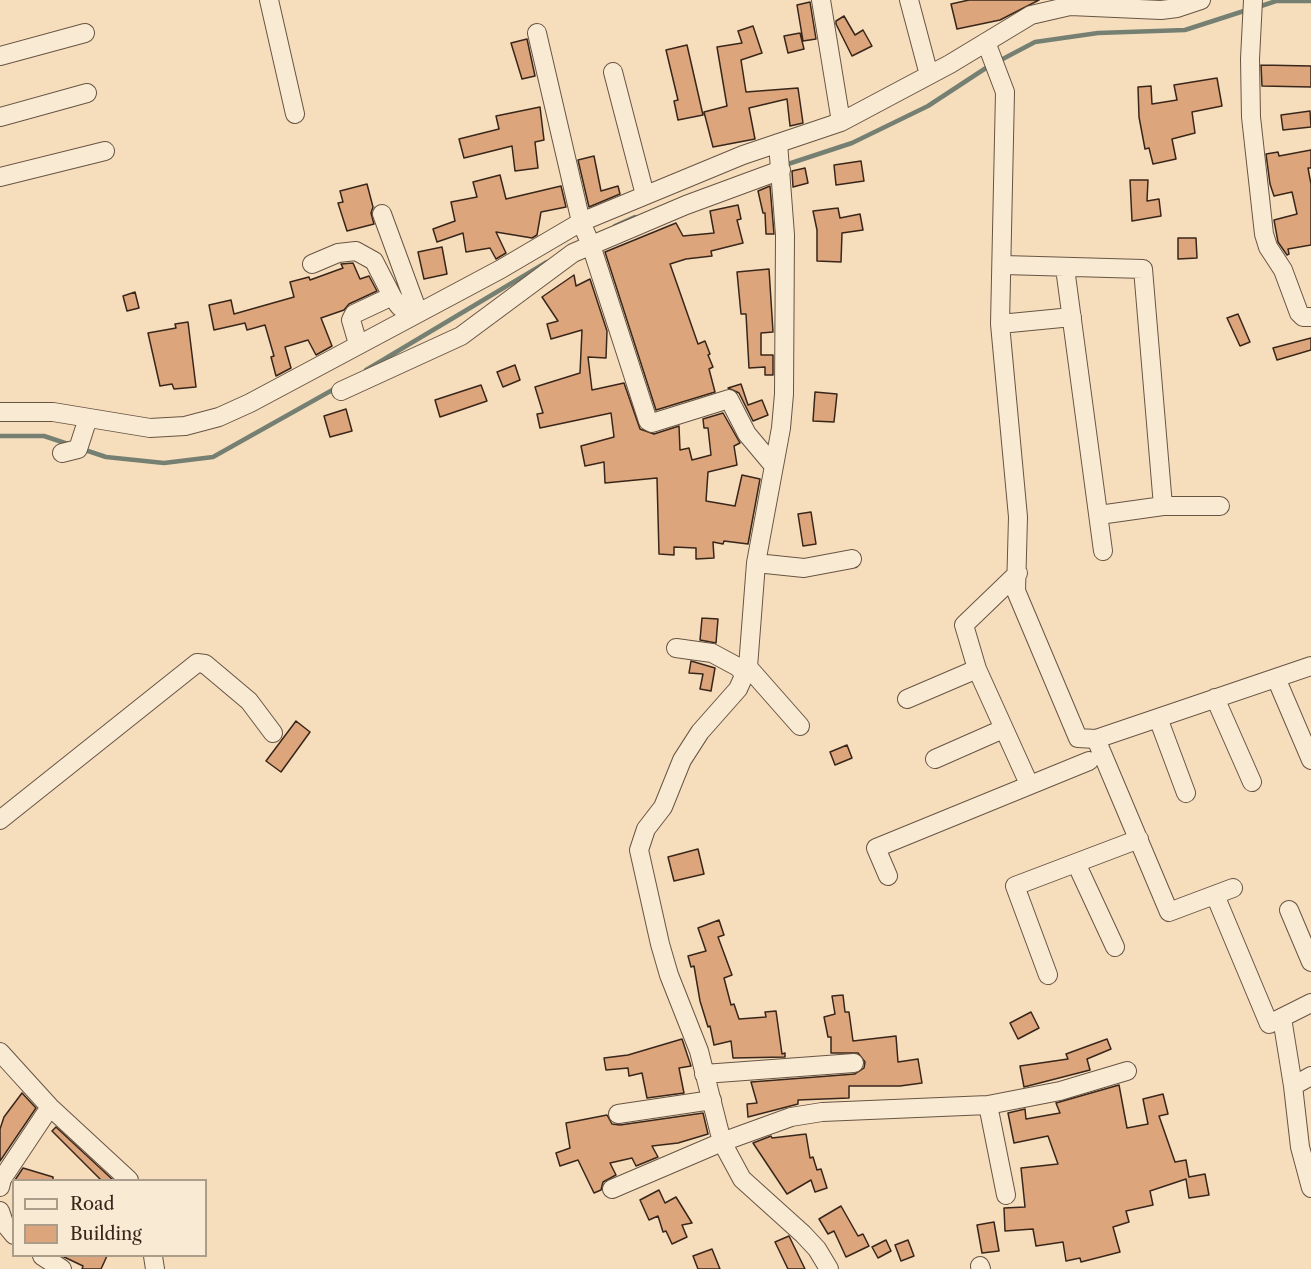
<!DOCTYPE html>
<style>
body{margin:0}
#map{position:relative;width:1311px;height:1269px;overflow:hidden;background:#f6debd;font-family:"Libre Caslon Text",serif}
canvas{display:block}
.legend{position:absolute;left:12px;top:1179px;width:195px;height:78px;box-sizing:border-box;background:#f9ead4;border:2px solid #ac9c8a;margin:0;padding:8px 10px;list-style:none;font-size:18px;color:#39261a}
.legend li{display:flex;align-items:center;gap:12px;height:30px}
.legend b{width:30px;border:2px solid #ac9c8a}
</style>
<div id="map">
<canvas width="1311" height="1269"></canvas>
<ul class="legend">
<li><b style="height:8px;background:#f9ead4"></b>Road</li>
<li><b style="height:16px;background:#dca57c"></b>Building</li>
</ul>
</div>
<script>
const g = document.querySelector('canvas').getContext('2d');
g.lineJoin = 'round';
function shape(rows) {
  const path = new Path2D();
  for (const r of rows) {
    path.moveTo(r[0], r[1]);
    for (let i = 2; i < r.length; i += 2) path.lineTo(r[i], r[i + 1]);
  }
  return path;
}
function trace(path, color, width, dash) {
  g.strokeStyle = color;
  g.lineWidth = width;
  g.lineCap = dash ? 'butt' : 'round';
  g.setLineDash(dash || []);
  g.stroke(path);
}
function paint(path, color) {
  g.fillStyle = color;
  g.fill(path, 'evenodd');
}
trace(shape([
 [1258,7,1276,1,1311,1],
 [997,62,1035,42,1098,33,1185,30,1247,10],
 [785,165,852,143,928,106,989,66],
 [615,226,635,217],
 [366,370,547,262],
 [0,436,44,436,68,444],
 [82,449,106,457,164,463,213,457,336,388]
]), '#758073', 4.5);
const building = shape([
 [969,0,1039,0,1000,20,957,29,951,4,969,0],
 [810,2,816,39,803,41,797,5,810,2],
 [844,16,855,35,863,30,872,46,852,56,836,24,836,21,844,16],
 [753,26,762,53,741,60,746,92,798,88,803,123,790,126,787,99,749,108,755,139,713,147,704,112,727,106,717,47,742,43,738,31,753,26],
 [800,33,804,49,788,53,784,36,800,33],
 [527,39,535,76,522,79,511,43,527,39],
 [687,45,703,115,678,120,674,101,678,100,666,50,687,45],
 [1261,65,1311,66,1311,87,1262,86,1261,65],
 [1217,78,1222,106,1192,112,1195,133,1172,139,1176,159,1153,164,1149,148,1145,149,1139,117,1138,87,1151,86,1152,104,1177,100,1174,85,1217,78],
 [540,107,544,140,535,142,538,168,515,171,512,146,464,158,459,139,499,129,496,116,540,107],
 [1310,111,1311,127,1283,130,1281,115,1310,111],
 [1311,150,1311,168,1308,168,1311,184,1311,245,1288,249,1289,254,1287,255,1278,242,1274,220,1297,214,1292,192,1274,196,1270,184,1266,154,1278,152,1279,156,1311,150],
 [594,156,601,191,618,186,620,194,589,207,578,160,594,156],
 [861,161,864,181,836,185,834,165,861,161],
 [805,168,808,183,793,187,792,171,805,168],
 [500,175,506,199,561,186,566,207,541,212,537,235,532,238,496,232,506,253,496,259,490,248,466,252,463,233,437,242,433,229,455,221,451,202,477,197,473,182,500,175],
 [1130,180,1148,180,1147,201,1159,199,1161,216,1132,221,1130,180],
 [367,184,373,207,371,213,374,224,347,231,338,203,343,202,340,191,367,184],
 [770,186,774,234,766,234,765,213,763,213,758,191,770,186],
 [738,205,741,219,737,220,743,243,711,251,712,256,686,259,670,264,698,344,705,341,710,354,708,355,713,367,709,369,715,392,656,410,605,252,676,223,683,236,714,233,710,211,738,205],
 [838,208,840,218,860,214,863,230,842,233,841,262,817,261,817,230,813,211,838,208],
 [1178,238,1196,238,1197,258,1178,259,1178,238],
 [442,247,447,274,424,279,418,252,442,247],
 [353,263,360,279,369,276,377,291,349,304,344,310,321,318,332,346,316,355,308,340,285,347,291,368,276,376,271,357,274,356,265,325,247,330,245,323,214,330,209,305,231,300,234,314,294,297,290,282,309,277,310,280,343,268,341,264,353,263],
 [769,269,773,332,761,333,761,355,773,355,773,375,765,375,765,367,749,368,746,314,741,314,737,272,769,269],
 [574,275,576,286,590,279,607,331,606,358,588,357,592,390,624,383,640,429,654,434,679,426,680,450,689,448,692,460,711,455,708,428,704,428,703,419,723,413,740,443,734,446,737,465,708,472,706,501,735,506,742,475,760,479,748,544,724,541,723,544,713,542,714,558,696,559,696,548,674,547,674,555,659,554,657,478,605,483,604,462,585,466,581,446,614,437,611,413,540,428,537,414,543,413,535,387,580,373,582,330,551,339,547,324,558,321,542,297,574,275],
 [135,292,139,308,127,311,123,296,135,292],
 [1238,314,1250,342,1240,346,1227,318,1238,314],
 [188,322,196,387,174,389,172,384,160,386,148,333,176,328,175,324,188,322],
 [1311,338,1311,350,1277,360,1273,348,1311,338],
 [515,365,520,380,503,387,497,372,515,365],
 [741,384,748,405,762,400,768,415,753,421,739,393,728,388,741,384],
 [481,385,487,401,440,417,435,400,481,385],
 [815,392,837,394,834,422,813,421,815,392],
 [346,409,352,431,330,437,324,416,346,409],
 [811,512,816,544,803,546,798,514,811,512],
 [702,618,718,619,716,643,700,640,702,618],
 [691,661,715,668,711,691,700,689,703,674,689,673,691,661],
 [296,721,310,732,281,772,266,761,296,721],
 [847,745,852,758,835,765,830,752,847,745],
 [698,849,704,874,674,881,668,857,698,849],
 [719,920,724,935,718,937,732,975,724,978,731,1005,734,1004,739,1019,766,1017,765,1012,776,1011,782,1054,785,1053,785,1057,733,1058,731,1041,714,1045,710,1026,708,1027,700,1001,694,966,691,967,688,956,706,951,698,928,719,920],
 [843,995,845,1012,849,1012,853,1041,896,1036,898,1062,918,1059,922,1083,900,1086,849,1086,849,1098,798,1100,798,1104,748,1117,747,1104,757,1103,751,1082,855,1074,864,1068,865,1062,858,1053,831,1053,831,1037,828,1037,824,1017,835,1014,832,996,843,995],
 [1031,1012,1039,1028,1018,1039,1010,1023,1031,1012],
 [682,1039,691,1066,679,1068,684,1093,647,1098,642,1073,629,1076,628,1068,606,1070,604,1058,628,1055,682,1039],
 [1107,1039,1111,1049,1087,1059,1090,1070,1024,1087,1020,1066,1068,1059,1066,1054,1107,1039],
 [1119,1085,1127,1128,1148,1124,1143,1099,1163,1094,1168,1114,1159,1116,1175,1162,1186,1160,1189,1177,1205,1174,1209,1195,1189,1198,1186,1179,1150,1191,1153,1205,1126,1211,1129,1222,1113,1227,1120,1252,1081,1262,1080,1258,1066,1261,1063,1242,1036,1246,1033,1229,1005,1231,1004,1208,1025,1207,1021,1168,1058,1164,1048,1136,1014,1143,1008,1113,1025,1109,1026,1119,1060,1113,1056,1103,1119,1085],
 [22,1093,36,1108,0,1161,0,1129,4,1117,22,1093],
 [703,1113,708,1134,678,1143,652,1146,658,1157,636,1166,632,1158,610,1163,616,1175,603,1182,601,1190,594,1193,578,1160,560,1166,556,1153,570,1148,566,1123,607,1115,612,1124,620,1125,703,1113],
 [56,1127,113,1180,101,1180,52,1131,56,1127],
 [806,1134,810,1158,813,1157,817,1170,821,1169,827,1188,815,1192,811,1180,787,1194,753,1143,771,1136,772,1138,806,1134],
 [23,1168,53,1177,53,1180,15,1180,23,1168],
 [659,1190,665,1203,676,1197,692,1223,682,1225,687,1237,672,1244,666,1231,663,1232,658,1216,649,1220,640,1200,659,1190],
 [841,1206,858,1236,863,1234,869,1246,846,1257,834,1231,828,1234,819,1219,841,1206],
 [994,1222,999,1251,982,1253,977,1225,994,1222],
 [789,1236,805,1269,788,1269,775,1242,789,1236],
 [886,1240,891,1251,878,1258,872,1247,886,1240],
 [908,1240,914,1256,901,1261,895,1245,908,1240],
 [712,1249,720,1269,698,1269,693,1256,712,1249],
 [62,1256,107,1256,101,1269,82,1269,83,1266,62,1256]
]);
paint(building, '#dca57c');
trace(building, '#39261a', 1.5);
const minor = shape([
 [269,0,295,114],
 [821,0,841,122],
 [909,0,929,75],
 [1253,0,1250,59,1251,117,1264,234,1268,247,1283,270,1299,313,1303,317,1311,317],
 [537,33,581,222,591,245,648,421,652,423,729,399,747,434,773,465],
 [986,42,1005,92,1000,324,1018,517,1016,591,1078,738,1096,739,1311,666],
 [0,56,85,33],
 [613,72,645,195],
 [0,117,87,93],
 [778,143,785,235,784,394,781,428,756,563,748,667,738,689,700,732,682,760,663,807,646,829,639,850,660,944,669,975,699,1051,722,1142,742,1179,803,1234,817,1249,829,1269],
 [0,177,105,151],
 [382,214,418,312],
 [312,264,338,253,356,251,374,261,393,298],
 [1004,265,1143,269,1163,506],
 [1065,268,1103,551],
 [1000,324,1072,317],
 [358,344,351,320,354,314,386,299,393,298,400,307],
 [341,391,461,336,573,253,686,205,781,170],
 [0,412,53,412,150,428,185,426,219,417,250,403,501,269,581,222,743,155,841,122,950,64,1031,15,1070,6,1161,10,1177,8,1201,0],
 [62,453,78,449,88,418],
 [1099,515,1163,506,1220,506],
 [756,563,804,568,852,559],
 [1018,573,964,625,977,669,1029,784],
 [676,648,712,653,738,667,745,675],
 [748,667,800,726],
 [1276,678,1311,760],
 [1215,698,1252,782],
 [907,699,977,669],
 [1158,718,1186,793],
 [1096,739,1169,912,1233,888],
 [935,759,1003,729],
 [0,820,197,663,205,664,249,701,273,733],
 [1076,863,1115,947],
 [888,876,876,848,1089,761],
 [1215,895,1269,1024,1311,1003],
 [1289,910,1311,962],
 [1048,975,1015,886,1139,839],
 [1282,1018,1293,1086,1311,1076],
 [0,1052,50,1107,129,1180],
 [704,1074,854,1063],
 [1293,1086,1300,1147,1311,1188],
 [988,1105,1006,1195],
 [618,1114,712,1100],
 [0,1187,2,1179,50,1107],
 [612,1189,722,1142,791,1117,822,1112,988,1105,1060,1091,1127,1071],
 [0,1211,4,1223,14,1235],
 [42,1256,62,1269],
 [153,1256,155,1269],
 [980,1266,981,1269]
]);
trace(minor, '#685443', 20);
trace(minor, '#f9ead4', 18);
</script>
